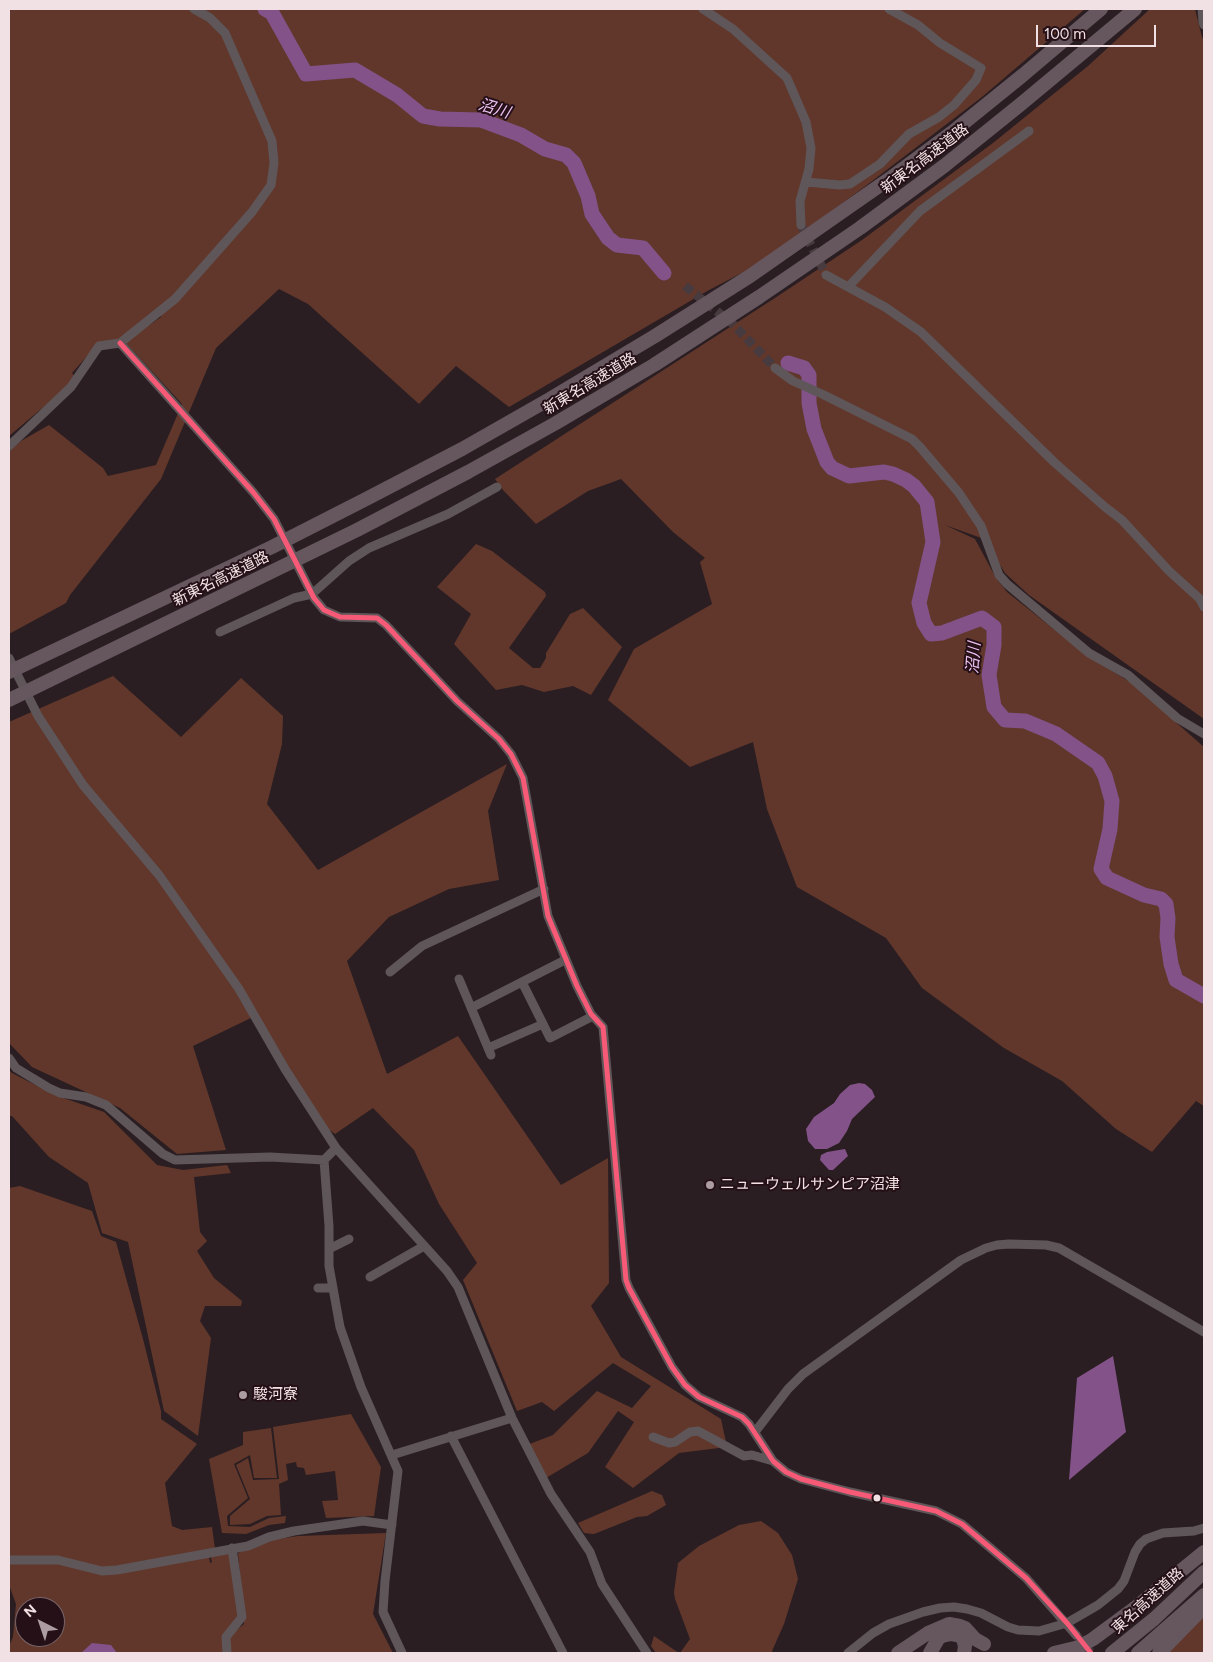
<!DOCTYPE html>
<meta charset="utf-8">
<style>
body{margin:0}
#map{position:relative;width:1213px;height:1662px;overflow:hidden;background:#2a1e22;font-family:Figtree,sans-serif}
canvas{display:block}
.frame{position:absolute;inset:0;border:10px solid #f1e1e5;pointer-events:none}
.north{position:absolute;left:15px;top:1597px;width:50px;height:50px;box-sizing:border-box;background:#251017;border:1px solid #776469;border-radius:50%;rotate:319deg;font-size:14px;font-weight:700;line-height:20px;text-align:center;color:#f1e1e5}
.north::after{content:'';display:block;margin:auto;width:18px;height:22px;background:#ab9da1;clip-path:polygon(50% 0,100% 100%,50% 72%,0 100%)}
.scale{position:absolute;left:1036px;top:25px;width:120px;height:22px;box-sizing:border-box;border:2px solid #f1e1e5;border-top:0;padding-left:6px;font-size:15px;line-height:18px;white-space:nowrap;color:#f1e1e5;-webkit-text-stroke:4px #251017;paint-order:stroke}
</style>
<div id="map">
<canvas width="1213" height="1662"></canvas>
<div class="frame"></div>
<div class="north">N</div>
<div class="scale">100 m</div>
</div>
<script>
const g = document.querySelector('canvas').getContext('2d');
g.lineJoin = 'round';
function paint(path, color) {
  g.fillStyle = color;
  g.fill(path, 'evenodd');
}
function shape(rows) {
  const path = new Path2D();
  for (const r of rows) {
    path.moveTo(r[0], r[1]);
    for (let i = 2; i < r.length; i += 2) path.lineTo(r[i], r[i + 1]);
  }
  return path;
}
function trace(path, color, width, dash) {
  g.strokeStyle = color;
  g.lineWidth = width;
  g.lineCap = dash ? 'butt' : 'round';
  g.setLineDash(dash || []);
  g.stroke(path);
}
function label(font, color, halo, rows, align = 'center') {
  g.font = font + ' Figtree,"Noto Sans JP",sans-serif';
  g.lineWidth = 4;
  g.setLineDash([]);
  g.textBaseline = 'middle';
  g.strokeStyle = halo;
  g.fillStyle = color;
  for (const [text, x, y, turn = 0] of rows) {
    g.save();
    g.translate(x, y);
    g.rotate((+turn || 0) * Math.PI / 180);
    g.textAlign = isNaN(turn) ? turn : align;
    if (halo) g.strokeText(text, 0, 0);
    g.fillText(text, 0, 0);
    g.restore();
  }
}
paint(shape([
 [9,9,1085,9,982,97,863,188,759,264,709,290,509,407,456,366,419,404,308,304,279,289,216,348,161,479,70,595,66,603,9,634,9,451,21,441,49,425,103,468,108,476,156,465,182,404,125,342,161,317,160,315,173,297,116,344,97,345,72,373,77,379,9,436],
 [1150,9,1195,9,1202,37,1204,41,1204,719,1029,595,1005,573,984,539,945,525,975,539,996,578,1007,592,1089,657,1130,682,1204,747,1204,1106,1196,1101,1152,1152,1116,1129,1062,1081,1004,1048,922,988,886,938,797,887,767,809,753,742,690,767,608,700,634,649,712,604,700,562,705,558,673,532,621,479,588,491,536,524,503,490,495,479,778,296,862,240,993,143,1088,66],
 [476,544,492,551,545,592,546,596,509,648,533,668,540,668,546,658,546,653,570,614,583,608,622,647,591,695,573,686,544,692,522,685,496,690,454,644,471,614,437,587],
 [113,676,181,737,241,678,283,716,282,744,267,804,318,870,507,764,488,811,499,880,449,889,389,917,347,961,387,1074,458,1036,561,1185,608,1158,609,1283,591,1306,621,1357,721,1419,727,1447,679,1453,633,1488,605,1467,634,1422,618,1411,588,1453,546,1478,527,1445,553,1435,597,1391,632,1408,651,1386,613,1363,554,1411,542,1402,517,1411,463,1280,477,1263,439,1204,414,1150,373,1108,335,1134,327,1128,255,1016,193,1046,226,1150,177,1154,120,1108,32,1067,9,1043,9,722],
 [9,1070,12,1073,55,1095,104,1112,157,1165,183,1170,227,1165,231,1173,194,1177,200,1232,207,1241,197,1251,214,1278,242,1301,241,1306,205,1306,200,1321,211,1338,198,1436,164,1411,128,1242,102,1233,88,1183,49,1157,12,1116,9,1116],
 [20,1186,92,1211,101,1236,116,1242,143,1339,161,1411,161,1419,197,1444,165,1483,172,1526,182,1530,212,1527,215,1549,107,1571,31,1557,9,1559,9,1188],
 [351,1414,381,1467,374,1516,326,1518,322,1501,338,1500,335,1471,306,1475,304,1468,297,1467,296,1462,286,1464,288,1480,279,1484,281,1515,267,1516,250,1524,230,1525,230,1516,250,1499,236,1465,248,1458,253,1480,279,1479,273,1427],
 [271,1428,277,1478,254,1478,250,1455,234,1464,248,1498,227,1516,228,1526,250,1527,269,1518,286,1516,285,1523,269,1525,246,1534,222,1533,209,1459,243,1445,243,1432],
 [652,1491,662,1495,666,1505,647,1516,637,1517,594,1534,584,1533,578,1523],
 [761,1521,778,1533,792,1555,798,1579,784,1624,772,1651,773,1653,680,1653,690,1639,675,1599,674,1592,678,1563,699,1546,739,1525],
 [386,1533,373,1614,393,1653,229,1653,230,1635,244,1624,238,1553,271,1540,298,1536],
 [235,1551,242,1617,223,1642,224,1653,9,1653,9,1646,13,1637,16,1604,9,1585,9,1564,35,1559,101,1573,209,1557,210,1563,212,1562,210,1554],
 [25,1607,55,1607,55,1637,25,1637],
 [1204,1612,1204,1652,1165,1653],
 [654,1636,670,1647,679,1653,656,1653,651,1646]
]), '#61372b');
paint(shape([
 [859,1083,865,1084,872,1090,875,1097,852,1119,847,1131,839,1143,827,1149,815,1149,808,1141,806,1129,814,1117,834,1103,840,1094,850,1085],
 [845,1149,848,1156,833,1170,829,1170,820,1160,821,1155,827,1152],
 [1113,1356,1126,1432,1069,1480,1077,1378],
 [92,1643,111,1645,117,1653,81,1653]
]), '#825288');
trace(shape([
 [265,9,272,13,306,74,355,70,397,95,423,116,440,119,481,120,521,135,545,149,566,155,574,163,588,196,592,214,608,238,617,245,643,248,664,273],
 [788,363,804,368,809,375,809,403,814,429,827,462,832,468,849,476,884,472,893,474,906,480,914,486,927,502,933,542,919,603,924,623,931,634,942,633,982,618,994,627,994,645,989,675,994,707,1005,720,1025,721,1056,734,1098,763,1105,776,1112,801,1110,829,1101,869,1107,878,1144,895,1161,899,1166,904,1168,918,1167,937,1171,964,1176,980,1204,996]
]), '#825288', 15);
trace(shape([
 [801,225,826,275],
 [685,286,733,324,775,368],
 [1076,1635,1091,1653]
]), '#483b3f', 9, [9, 4.5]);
trace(shape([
 [703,9,733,29,787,78,806,122,811,148,809,169,800,201,801,225],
 [1202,9,1203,22,1204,25],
 [806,182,840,185,850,184,880,164,909,134,939,117,954,105,976,80,981,68,940,43,918,25,889,9],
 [826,275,885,307,921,332,1054,462,1105,507,1122,520,1169,571,1200,599,1204,607],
 [849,286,920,211,1029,131],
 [120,343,253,492,274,519,314,598,324,610,340,617,377,618,386,625,457,701,499,739,511,754,523,778,548,916,577,986,591,1014,603,1027,626,1280,629,1288,672,1367,685,1385,699,1397,742,1417,749,1424,773,1461,786,1472,801,1479,850,1492,936,1511,962,1524,1026,1578,1076,1635],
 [775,368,793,381,824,395,912,439,920,447,959,493,981,526,999,575,1007,584,1089,653,1128,675,1177,718,1204,734],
 [9,446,71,387,99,346,120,343,175,299,252,212,271,185,274,163,272,141,225,33,210,18,194,9],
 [220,632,294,598,312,594,349,561,369,548,448,514,497,487],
 [9,658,38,716,83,785,159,875,239,989,285,1069,336,1148,447,1271,458,1287,512,1418,530,1453,551,1494,590,1552,602,1584,647,1653],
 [390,972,422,946,544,889],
 [459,979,491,1055],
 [522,982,550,1038,593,1016],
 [471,1008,565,960],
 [488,1048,543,1024],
 [9,1058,16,1068,49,1088,60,1093,86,1097,106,1105,163,1154,175,1160,270,1157,324,1160,336,1148],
 [324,1160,329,1226,329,1266,340,1327,361,1387,398,1471,385,1581,383,1612,402,1653],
 [329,1249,349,1239],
 [370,1277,424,1246],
 [318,1288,332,1288],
 [755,1432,788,1389,803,1374,961,1260,986,1248,997,1245,1009,1244,1046,1245,1059,1248,1204,1332],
 [451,1436,563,1653],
 [653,1437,669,1443,675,1442,690,1432,698,1431,744,1456,752,1455,773,1461],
 [392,1455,512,1418],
 [9,1560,58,1560,102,1571,117,1570,248,1546,269,1537,294,1531,363,1521,392,1525],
 [227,1653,226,1637,242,1617,232,1548],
 [848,1653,873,1633,889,1624,923,1612,940,1608,954,1607,967,1609,981,1613,1008,1627,1018,1630,1039,1631,1067,1623,1098,1605,1118,1589,1124,1581,1135,1552,1140,1544,1146,1539,1163,1533,1194,1531,1204,1528]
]), '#5f5659', 9);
trace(shape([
 [9,672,272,547,368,498,462,449,548,400,655,336,750,276,889,179,955,130,1023,75,1101,9],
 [9,700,357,530,468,472,556,423,654,365,759,297,860,228,944,166,1021,104,1135,9],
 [898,1653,928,1633,949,1624,960,1626,965,1628,975,1639,984,1644],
 [930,1653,938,1639,942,1636,951,1634,960,1636,963,1639,965,1646,964,1653],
 [1054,1653,1079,1647,1093,1639,1135,1608,1204,1552],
 [1112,1653,1154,1619,1204,1572],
 [1138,1653,1204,1595],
 [1159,1653,1204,1607]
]), '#66565e', 14);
trace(shape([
 [120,343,253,492,274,519,314,598,324,610,340,617,377,618,386,625,457,701,499,739,511,754,523,778,548,916,577,986,591,1014,603,1027,626,1280,629,1288,672,1367,685,1385,699,1397,742,1417,749,1424,773,1461,786,1472,801,1479,850,1492,936,1511,962,1524,1026,1578,1067,1623,1091,1653]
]), '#f75a77', 5);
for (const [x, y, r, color] of [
 [710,1185,5,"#ab9da1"],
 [243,1395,5,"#ab9da1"],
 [877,1498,4.5,"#f1e1e5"]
]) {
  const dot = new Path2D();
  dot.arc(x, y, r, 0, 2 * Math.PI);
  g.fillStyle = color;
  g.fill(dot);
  trace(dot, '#251017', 2);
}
label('15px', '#f1e1e5', '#251017', [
 ["新東名高速道路",925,159,-37],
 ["新東名高速道路",590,384,-31],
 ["新東名高速道路",221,579,-26],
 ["東名高速道路",1148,1601,-42]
]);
label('15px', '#f1e1e5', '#251017', [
 ["ニューウェルサンピア沼津",720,1185],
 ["駿河寮",253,1395]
], 'left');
label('italic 16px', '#f1c4f6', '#251017', [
 ["沼川",494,109,17],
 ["沼川",974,658,-86]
]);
</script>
